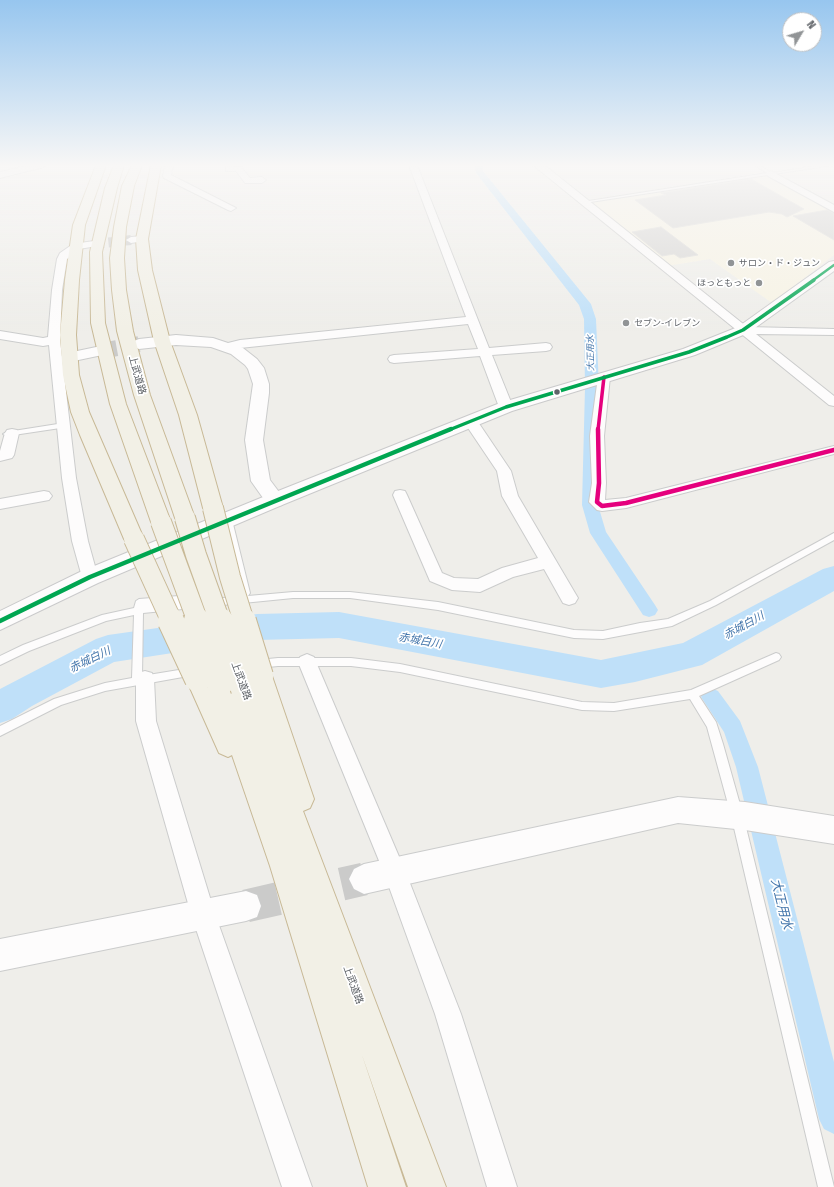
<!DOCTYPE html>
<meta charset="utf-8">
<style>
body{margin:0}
#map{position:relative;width:834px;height:1187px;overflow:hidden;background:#efeeea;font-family:"Fira Sans Condensed",sans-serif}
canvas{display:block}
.north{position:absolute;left:782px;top:12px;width:40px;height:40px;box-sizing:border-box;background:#fff;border:1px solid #bfc1c3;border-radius:50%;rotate:52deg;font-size:11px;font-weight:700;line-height:16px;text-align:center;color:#5f6368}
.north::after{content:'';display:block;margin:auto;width:14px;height:18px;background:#919496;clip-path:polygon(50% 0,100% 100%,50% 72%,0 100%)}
</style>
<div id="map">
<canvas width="834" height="1187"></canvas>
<div class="north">N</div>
</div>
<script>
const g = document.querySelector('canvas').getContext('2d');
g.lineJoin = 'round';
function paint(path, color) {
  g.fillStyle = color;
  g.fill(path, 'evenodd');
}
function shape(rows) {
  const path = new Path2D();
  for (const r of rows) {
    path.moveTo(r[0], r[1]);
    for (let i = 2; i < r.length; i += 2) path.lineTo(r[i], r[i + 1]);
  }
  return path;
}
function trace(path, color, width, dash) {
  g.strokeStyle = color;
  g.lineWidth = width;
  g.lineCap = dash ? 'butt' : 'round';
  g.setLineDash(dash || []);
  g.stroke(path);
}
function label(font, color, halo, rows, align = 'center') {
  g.font = font + ' "Fira Sans Condensed","Noto Sans JP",sans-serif';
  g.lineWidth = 3.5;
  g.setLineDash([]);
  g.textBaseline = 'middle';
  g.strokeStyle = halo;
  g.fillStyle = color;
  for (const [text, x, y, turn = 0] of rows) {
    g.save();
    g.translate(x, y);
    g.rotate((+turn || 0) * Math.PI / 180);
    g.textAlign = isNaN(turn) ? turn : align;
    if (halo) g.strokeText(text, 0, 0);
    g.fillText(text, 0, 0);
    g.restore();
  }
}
paint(shape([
 [771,175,834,211,834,255,772,303,710,259,667,266,589,203]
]), '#f7f3e4');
paint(shape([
 [475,165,483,165,483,171,591,304,596,319,599,388,598,505,606,532,655,605,658,610,655,615,649,617,643,615,590,533,582,505,585,388,584,319,579,305,476,173,475,165],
 [711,688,718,691,740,721,758,767,834,1062,834,1134,824,1129,819,1119,736,767,724,732,701,697,704,691,711,688]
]), '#bfe0f9');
paint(shape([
 [834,566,834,591,702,665,635,682,601,688,339,638,257,640,114,662,32,706,12,719,0,723,0,689,96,639,108,635,257,614,339,612,601,660,683,643,823,569,834,566]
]), '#bfe0f9');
const building = shape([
 [751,179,804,209,787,217,782,214,769,212,673,228,635,200,666,195,661,193,751,179],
 [827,210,834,213,834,240,793,216,827,210],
 [661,227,698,255,680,258,674,254,662,256,632,232,661,227]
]);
paint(building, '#d6d5d3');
trace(building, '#deddd9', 1);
trace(shape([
 [94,244,131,240]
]), '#cbcbca', 10, [10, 4.5]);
trace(shape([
 [101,351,139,344]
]), '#cbcbca', 16, [16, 8]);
trace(shape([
 [246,906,364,879]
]), '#cbcbca', 33, [33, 16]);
const service = shape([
 [754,165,759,165,772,173,822,165,833,165,584,203,582,202,767,173,754,165],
 [64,423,67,423,67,427,7,436,3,434,7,432,64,423],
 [228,517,232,520,250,593,248,596,293,592,350,592,438,602,574,630,603,631,640,623,668,619,710,601,834,533,834,540,716,605,672,626,603,639,574,638,438,610,350,598,293,598,143,613,142,676,191,668,194,669,196,672,194,675,105,691,61,705,0,736,0,726,54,699,105,683,132,678,134,615,106,621,29,651,0,665,0,656,23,645,102,615,134,608,136,601,139,599,192,595,195,596,197,598,193,601,233,597,229,594,231,592,241,590,224,520,228,517],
 [776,653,779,654,781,657,779,660,699,696,716,722,723,744,743,815,834,1187,818,1187,731,815,707,727,690,699,614,711,582,710,400,672,351,666,278,666,258,668,255,667,253,664,255,661,258,660,278,658,351,658,400,664,582,702,614,703,691,690,776,653]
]);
const minor = shape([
 [31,165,45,165,44,167,0,178,0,172,31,165],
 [165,165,173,165,171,175,236,208,231,211,228,210,164,178,163,176,165,165],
 [226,165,234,165,234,167,241,167,250,178,262,177,266,180,262,183,245,183,236,171,226,171,226,165],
 [409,165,417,165,489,348,546,343,550,344,552,347,550,350,546,351,492,355,513,407,511,410,506,411,501,410,499,407,480,356,394,363,390,362,388,359,390,356,394,355,478,349,468,324,240,348,228,351,224,350,222,347,224,344,240,340,466,317,409,165],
 [533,165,543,165,548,168,747,327,834,329,834,335,756,334,834,396,834,406,829,405,739,332,533,165],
 [771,171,834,205,834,212,768,176,767,174,771,171],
 [142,236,145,237,147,239,145,241,131,243,126,240,131,237,142,236],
 [94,241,97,242,99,244,97,246,79,249,67,259,62,290,60,340,76,478,88,541,98,577,96,581,90,583,84,581,82,577,72,541,62,478,49,345,43,346,0,339,0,331,43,338,48,337,52,290,57,259,60,253,73,244,94,241],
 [604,373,608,374,610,377,604,436,606,483,605,500,626,498,834,446,834,454,626,508,602,511,597,510,589,502,592,483,590,436,598,377,600,374,604,373],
 [471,418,476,419,511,471,518,496,575,593,578,598,575,603,569,605,563,603,544,569,513,577,480,592,452,590,430,581,393,495,395,491,400,490,405,491,407,495,442,573,454,578,478,579,502,568,538,558,502,496,497,471,464,422,466,419,471,418],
 [12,429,17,430,19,433,14,455,12,458,0,461,0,451,5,433,7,430,12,429],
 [44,491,49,492,52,496,49,500,0,509,0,499,44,491],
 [307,654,314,657,316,662,406,873,461,1014,517,1187,487,1187,435,1014,384,873,298,662,300,657,307,654],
 [145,671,152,673,154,679,156,721,215,914,312,1187,282,1187,191,914,136,721,136,679,138,673,145,671]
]);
const tertiary = shape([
 [176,335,213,338,243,348,257,359,264,368,269,384,269,393,263,440,270,480,285,500,282,505,275,507,268,505,251,481,245,440,253,384,248,369,245,365,231,354,211,347,176,345,139,349,134,347,131,344,134,341,139,339,176,335],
 [101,346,107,348,109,351,107,354,69,362,63,360,61,357,63,354,101,346],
 [678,797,745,802,834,816,834,844,745,830,678,823,364,894,354,889,349,879,354,869,364,864,678,797],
 [246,891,257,895,261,906,257,917,246,921,0,971,0,939,246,891]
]);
const secondary = shape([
 [834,261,834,271,748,333,695,355,512,411,282,505,98,583,0,630,0,611,82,571,268,495,500,403,683,349,738,327,829,262,834,261]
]);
const trunk = shape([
 [96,165,106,165,85,225,79,280,76,335,79,375,89,412,144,539,141,544,134,546,127,544,124,539,80,435,71,412,63,375,60,335,65,280,73,225,96,165],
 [114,165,124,165,117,188,102,252,105,323,126,404,171,522,168,527,161,529,154,527,151,522,110,404,91,323,90,252,105,188,114,165],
 [132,165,142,165,134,186,126,227,124,258,126,290,133,331,150,395,195,518,192,523,185,525,178,523,175,518,134,395,117,331,112,290,110,258,114,227,122,186,132,165],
 [151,165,161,165,148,239,152,270,170,341,197,415,223,508,220,513,213,515,206,513,203,508,179,415,154,341,138,270,136,239,151,165],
 [260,666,269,669,272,676,314,799,310,808,303,811,446,1187,408,1187,362,1055,406,1187,368,1187,270,866,232,755,228,757,219,753,186,679,189,672,198,669,207,672,210,679,211,676,220,673,229,676,233,686,235,682,244,679,249,680,248,676,251,669,260,666]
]);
trace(service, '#cbcccc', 2);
trace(minor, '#cbcccc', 2);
trace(tertiary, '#cbcccc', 2);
trace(secondary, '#cacacb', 2);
trace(trunk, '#c8b996', 2);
paint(service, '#fdfcfc');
paint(minor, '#fdfcfc');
paint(tertiary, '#fdfcfc');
paint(secondary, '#fdfcfc');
paint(trunk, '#f2f0e6');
const trunkBridgeFar1 = shape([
 [213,508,230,577,244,622],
 [185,518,196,555,220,622],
 [161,522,198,622],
 [134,539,172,622]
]);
const trunkBridge = shape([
 [171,621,198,679],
 [197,621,220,683],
 [220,621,244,689],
 [243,621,260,676]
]);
trace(trunkBridgeFar1, '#c8b996', 22, []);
trace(trunkBridge, '#c8b996', 28, []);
trace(trunkBridgeFar1, '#f2f0e6', 20);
trace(trunkBridge, '#f2f0e6', 26);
trace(shape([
 [598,430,604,377]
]), '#e5007d', 3.5);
trace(shape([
 [598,429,599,483,597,502,602,506,626,503,834,450]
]), '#e5007d', 4.5);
trace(shape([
 [812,281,834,265]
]), '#00a651', 2.5);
trace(shape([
 [449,430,506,407,689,352,727,337,743,330,814,280]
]), '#00a651', 3.5);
trace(shape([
 [0,621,90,577,451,429]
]), '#00a651', 4.5);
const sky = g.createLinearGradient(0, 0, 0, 331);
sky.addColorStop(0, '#97c6ef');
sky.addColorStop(0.5, '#f8f7f6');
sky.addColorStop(1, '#f8f7f600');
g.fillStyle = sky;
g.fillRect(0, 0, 834, 331);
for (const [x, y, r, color] of [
 [731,263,4,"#919496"],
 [759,283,4,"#919496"],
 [626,323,4,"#919496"],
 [557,392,3.5,"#5f6368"]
]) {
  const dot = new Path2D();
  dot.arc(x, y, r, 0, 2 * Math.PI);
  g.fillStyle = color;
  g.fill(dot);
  trace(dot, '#fff', 1.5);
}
label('9px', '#5f6368', '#fff', [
 ["サロン・ド・ジュン",739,263],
 ["ほっともっと",751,283,"right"],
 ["セブン-イレブン",634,323]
], 'left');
label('italic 9px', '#4174aa', '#fff', [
 ["大正用水",591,353,-91]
]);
label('10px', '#5f6368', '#fff', [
 ["上武道路",137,375,75],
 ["上武道路",241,681,70],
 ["上武道路",353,985,70]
]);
label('italic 11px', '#4174aa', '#fff', [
 ["赤城白川",744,626,-29],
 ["赤城白川",420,641,10],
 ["赤城白川",90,660,-26]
]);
label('italic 13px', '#4174aa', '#fff', [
 ["大正用水",781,904,76]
]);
</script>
